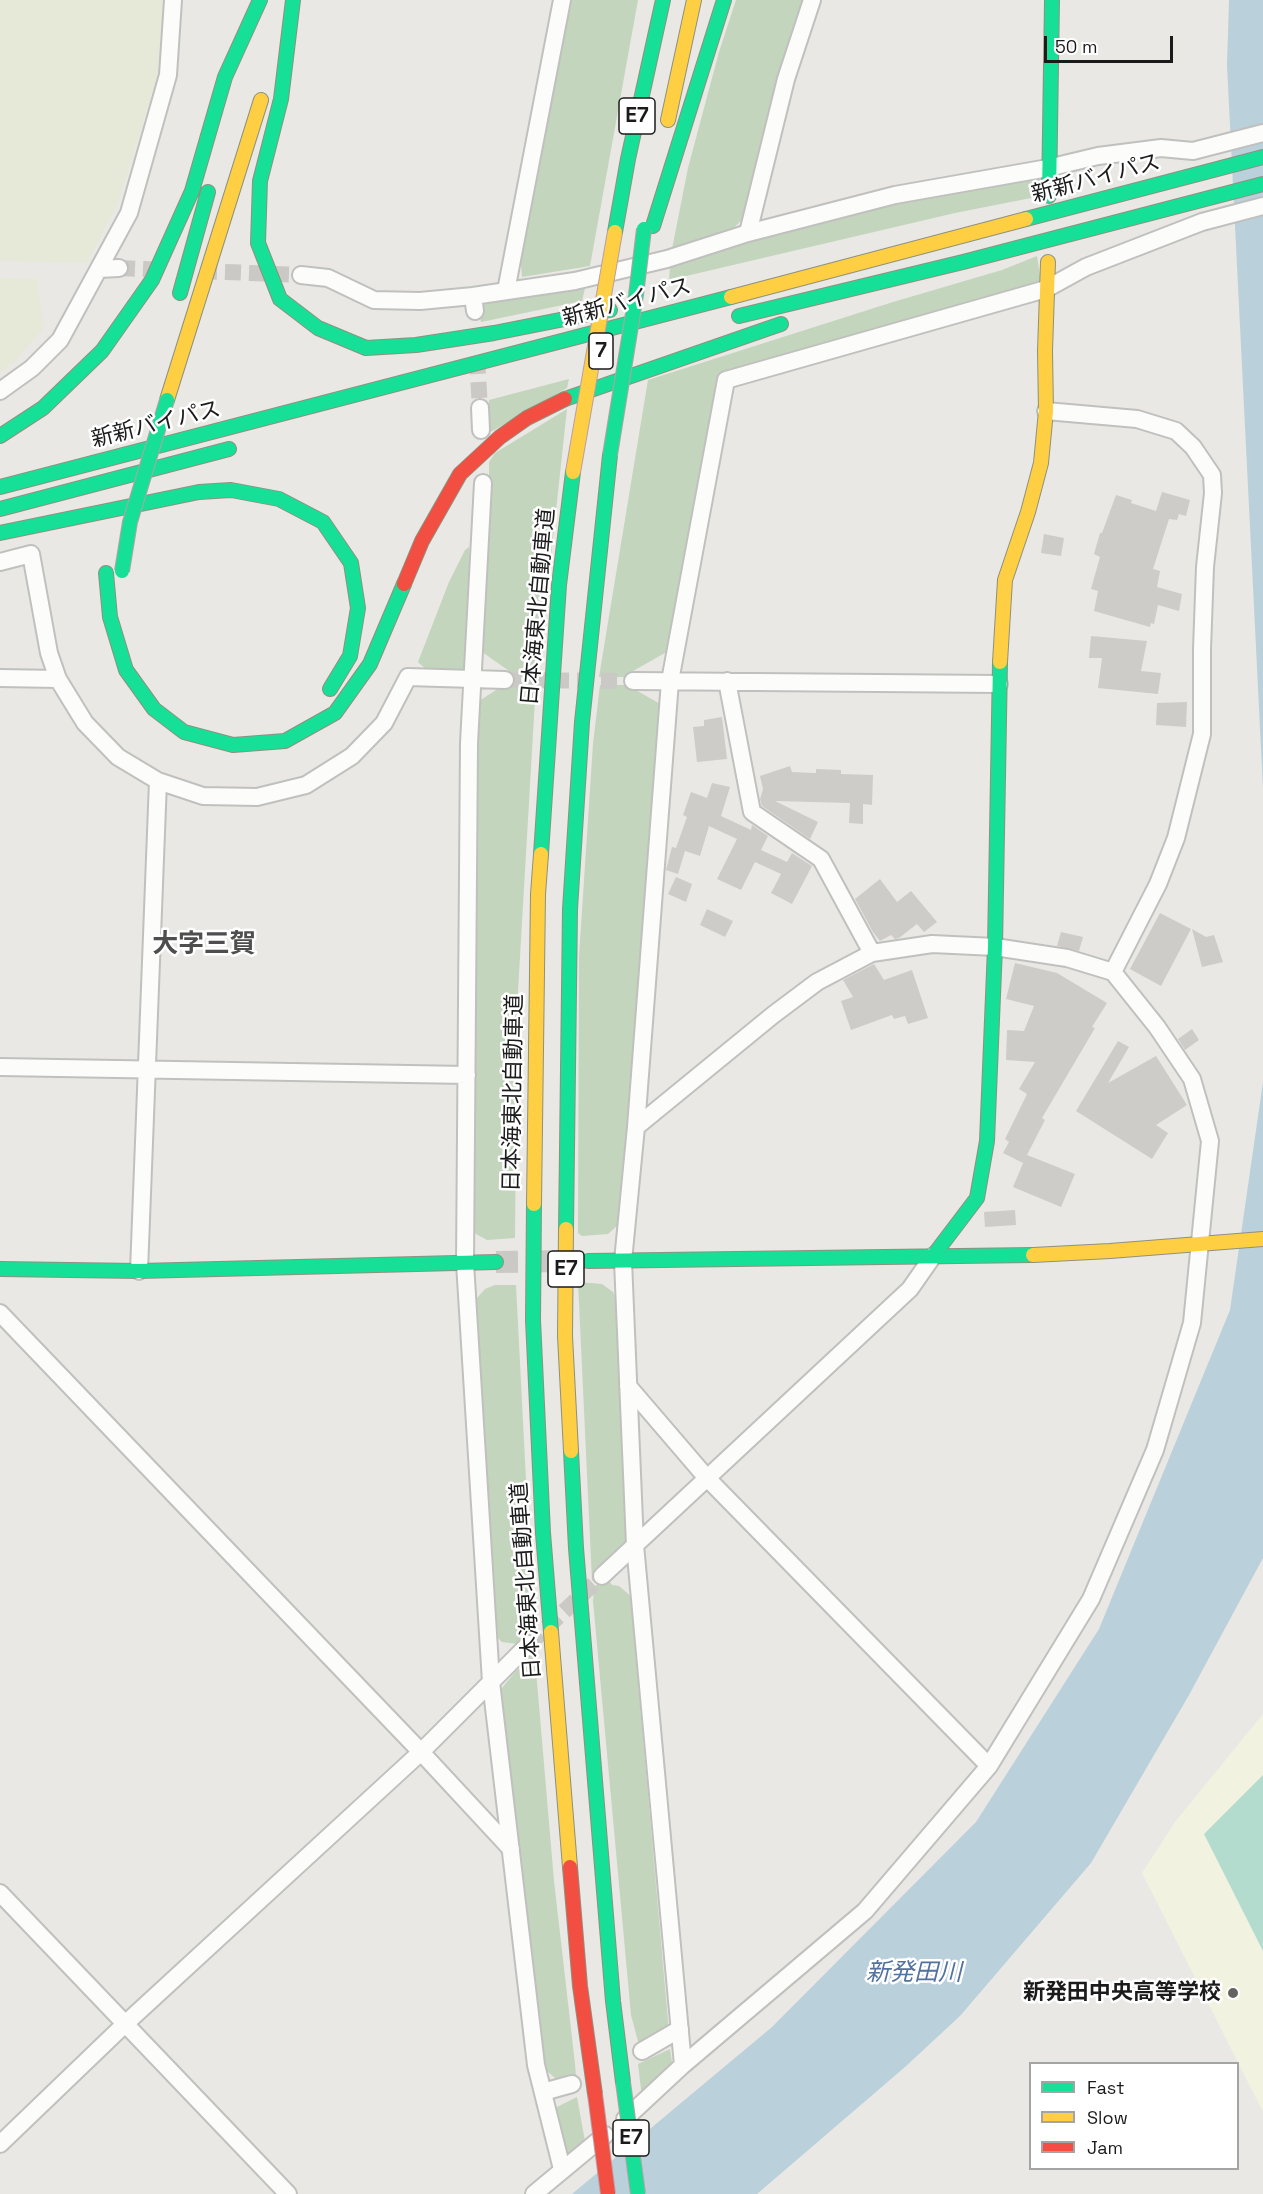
<!DOCTYPE html>
<meta charset="utf-8">
<style>
body{margin:0}
#map{position:relative;width:1263px;height:2194px;overflow:hidden;background:#e9e8e4;font-family:"Space Grotesk",sans-serif}
canvas{display:block}
.legend{position:absolute;left:1029px;top:2062px;width:210px;height:108px;box-sizing:border-box;background:#fff;border:2px solid #a4a4a4;margin:0;padding:8px 10px;list-style:none;font-size:18px;color:#1b1b1b}
.legend li{display:flex;align-items:center;gap:12px;height:30px}
.legend b{width:30px;border:2px solid #a4a4a4}
.scale{position:absolute;left:1044px;top:36px;width:129px;height:27px;box-sizing:border-box;border:3px solid #1b1b1b;border-top:0;padding-left:8px;font-size:18px;line-height:21px;white-space:nowrap;color:#1b1b1b;-webkit-text-stroke:4px #fff;paint-order:stroke}
</style>
<div id="map">
<canvas width="1263" height="2194"></canvas>
<ul class="legend">
<li><b style="height:8px;background:#16e098"></b>Fast</li>
<li><b style="height:8px;background:#ffcf43"></b>Slow</li>
<li><b style="height:8px;background:#f24e42"></b>Jam</li>
</ul>
<div class="scale">50 m</div>
</div>
<script>
const g = document.querySelector('canvas').getContext('2d');
g.lineJoin = 'round';
function paint(path, color) {
  g.fillStyle = color;
  g.fill(path, 'evenodd');
}
function shape(rows) {
  const path = new Path2D();
  for (const r of rows) {
    path.moveTo(r[0], r[1]);
    for (let i = 2; i < r.length; i += 2) path.lineTo(r[i], r[i + 1]);
  }
  return path;
}
function trace(path, color, width, dash) {
  g.strokeStyle = color;
  g.lineWidth = width;
  g.lineCap = dash ? 'butt' : 'round';
  g.setLineDash(dash || []);
  g.stroke(path);
}
function label(font, color, halo, rows, align = 'center') {
  g.font = font + ' "Space Grotesk","Noto Sans JP",sans-serif';
  g.lineWidth = 5;
  g.setLineDash([]);
  g.textBaseline = 'middle';
  g.strokeStyle = halo;
  g.fillStyle = color;
  for (const [text, x, y, turn = 0] of rows) {
    g.save();
    g.translate(x, y);
    g.rotate((+turn || 0) * Math.PI / 180);
    g.textAlign = isNaN(turn) ? turn : align;
    if (halo) g.strokeText(text, 0, 0);
    g.fillText(text, 0, 0);
    g.restore();
  }
}
paint(shape([
 [1263,1714,1263,2112,1142,1873,1175,1822]
]), '#f1f2df');
paint(shape([
 [0,0,164,0,157,78,118,203,87,263,0,261],
 [0,278,37,279,44,328,14,362,0,372]
]), '#e6e9d8');
paint(shape([
 [570,0,638,0,590,266,522,277,520,251],
 [736,0,804,0,743,219,725,236,671,254,688,168,719,52],
 [1035,174,1044,180,1041,196,955,213,669,280,670,267,852,209],
 [1037,256,1041,282,719,376,672,649,633,671,633,677,599,677,648,380,893,302,1002,270],
 [586,284,582,301,481,322,479,313,488,299],
 [569,379,567,388,487,434,489,400],
 [567,409,538,677,507,677,509,671,478,649,489,490,489,462,495,453],
 [469,547,468,666,463,670,428,671,418,662,449,582,465,550],
 [508,682,536,682,517,1008,515,1238,487,1240,476,1234,468,1223,476,703,499,688,508,688],
 [600,685,634,685,634,689,662,705,635,1090,619,1224,608,1234,582,1236,578,1233,579,956,593,744],
 [578,1282,602,1284,613,1292,618,1302,626,1545,603,1563,605,1571,592,1581],
 [495,1285,516,1285,534,1636,521,1648,518,1644,502,1642,495,1635,475,1322,477,1298,485,1289],
 [606,1577,612,1585,619,1586,633,1598,636,1607,638,1682,669,2032,639,2045,631,2015,593,1601,594,1587],
 [534,1647,554,1881,575,2064,576,2077,567,2083,555,2078,546,2070,541,2059,502,1709,501,1689,516,1671,527,1664],
 [670,2049,673,2069,642,2098,638,2064],
 [577,2097,586,2147,566,2156,551,2110]
]), '#c3d5bc');
paint(shape([
 [1263,1775,1263,1951,1204,1834]
]), '#b4dcce');
paint(shape([
 [1229,0,1263,0,1263,788,1227,65],
 [1263,1082,1263,1558,1189,1695,1091,1863,960,2016,905,2067,757,2194,572,2194,772,2027,976,1822,1099,1629,1230,1310]
]), '#bad0da');
paint(shape([
 [1162,492,1190,500,1186,516,1179,514,1177,520,1169,519,1153,569,1160,571,1157,587,1182,594,1179,611,1158,605,1154,624,1151,623,1150,627,1094,611,1098,591,1091,589,1100,557,1094,554,1100,533,1102,533,1116,495,1132,500,1131,503,1156,511],
 [1044,534,1064,538,1061,556,1041,553],
 [1091,636,1147,641,1141,671,1161,673,1158,694,1098,688,1102,658,1089,658],
 [1187,702,1186,727,1156,725,1157,703],
 [722,717,727,759,697,762,693,727,704,726,704,720],
 [790,766,792,772,816,773,816,769,841,770,841,774,873,775,872,805,863,804,863,824,849,823,850,803,775,801,818,822,810,839,762,806,760,799,763,789,760,776],
 [712,783,730,787,721,816,751,830,752,825,768,836,761,850,787,862,792,853,812,866,792,904,771,893,781,874,755,862,741,890,717,879,737,839,709,826,700,856,685,851,678,874,666,870,672,847,676,848,687,817,683,815,691,792,707,798],
 [676,877,692,884,686,902,668,894],
 [880,879,897,902,911,891,937,922,924,932,917,924,899,938,895,939,891,935,880,941,873,932,855,899],
 [707,909,733,921,725,937,700,925],
 [1160,913,1191,929,1161,986,1130,969],
 [1192,929,1206,937,1214,935,1223,962,1202,967],
 [1061,932,1083,937,1079,951,1057,946],
 [1015,963,1057,973,1107,1003,1092,1027,1095,1028,1042,1118,1045,1120,1027,1155,1075,1174,1061,1207,1013,1187,1024,1161,1023,1163,1003,1153,1009,1142,1005,1139,1027,1094,1019,1089,1035,1062,1006,1060,1007,1030,1024,1031,1034,1006,1006,999],
 [874,964,884,980,912,970,928,1018,908,1024,905,1016,894,1019,892,1015,851,1030,841,1001,853,997,843,980],
 [1192,1029,1199,1040,1185,1050,1178,1039],
 [1118,1041,1129,1047,1108,1083,1156,1056,1187,1105,1156,1125,1168,1133,1152,1159,1076,1111],
 [1015,1210,1016,1225,985,1227,984,1212]
]), '#ceccc9');
trace(shape([
 [119,268,163,270],
 [201,271,301,275],
 [477,358,480,408],
 [505,680,633,681],
 [529,1644,602,1576]
]), '#cac9c6', 16, [16, 8]);
trace(shape([
 [496,1262,581,1261]
]), '#cac9c6', 22, [22, 11]);
const street = shape([
 [748,233,786,79,812,0],
 [99,269,119,268],
 [301,275,328,278,374,300,420,301,473,296],
 [506,291,562,0],
 [475,311,473,296,575,281,667,259,748,233,895,195,1048,168,1098,156,1161,148,1193,151,1263,133],
 [0,391,32,368,60,340,129,213,168,75,173,0],
 [480,408,481,430],
 [1046,411,1137,419,1176,431,1193,447,1212,475,1213,493,1205,567,1202,649,1202,734,1176,838,1158,884,1113,972],
 [483,483,469,743,465,1263,491,1682,536,2065,562,2169],
 [0,562,31,554,49,653,58,679,85,723,118,757,158,781,203,796,257,797,306,785,352,756,384,723,408,677,505,680],
 [0,678,58,679],
 [633,681,999,684],
 [727,681,752,812,821,859,872,953],
 [0,1067,467,1075],
 [636,1127,773,1015,817,982,872,953,932,944,995,947,1067,958,1113,972,1157,1027,1192,1079,1210,1141,1192,1323,1155,1450,1091,1599,989,1766,865,1911,683,2065],
 [139,1271,158,781],
 [0,1313,421,1752,511,1849],
 [628,1386,706,1477,989,1766],
 [602,1576,910,1289,933,1256],
 [0,1893,288,2194],
 [642,2051,680,2029],
 [543,2092,572,2084],
 [625,2119,683,2065,635,1545,623,1261,636,1127,670,681,726,380,1046,289,1086,267,1202,222,1263,206],
 [0,2144,125,2024,421,1752,529,1644],
 [534,2194,605,2135]
]);
const fast = shape([
 [293,0,281,99,260,181,258,243,280,299,318,328,366,348,416,345,494,333,610,310],
 [1049,196,1052,0],
 [1026,219,1263,157],
 [653,226,724,0],
 [615,232,628,159,663,0],
 [180,293,208,192],
 [739,316,963,262,1263,184],
 [565,399,781,324],
 [0,436,43,408,102,351,152,280,192,191,225,77,260,0],
 [0,487,731,297],
 [0,509,229,449],
 [0,533,199,492,231,490,279,499,323,522,351,563,358,608,350,656,330,689],
 [106,573,110,617,126,670,154,709,184,732,233,745,285,741,335,713,370,664,404,584],
 [541,854,559,585,573,472],
 [534,1204,533,1320,543,1533,551,1632],
 [566,1229,570,909,582,722,610,455],
 [933,1256,977,1198,987,1141,995,947,1000,662],
 [588,1261,1033,1255],
 [0,1269,139,1271,496,1262],
 [571,1451,576,1548,613,2001,623,2082]
]);
const slow = shape([
 [668,120,694,0],
 [731,297,1026,219],
 [167,400,261,100],
 [1000,662,1005,580,1028,512,1041,463,1046,411,1045,351,1048,262],
 [534,1204,538,894,541,854],
 [566,1229,565,1336,571,1451],
 [1033,1255,1110,1251,1263,1239],
 [551,1632,570,1867]
]);
const jam = shape([
 [404,584,422,541,460,474,500,437,527,418,565,399],
 [570,1867,580,1986,595,2094]
]);
trace(street, '#c0c0be', 20);
trace(fast, '#8e917e', 16);
trace(slow, '#8e917e', 16);
trace(jam, '#8e917e', 16);
trace(street, '#fcfcfb', 16);
trace(fast, '#16e098', 14);
trace(slow, '#ffcf43', 14);
trace(jam, '#f24e42', 14);
const fastBridge = shape([
 [610,455,636,295,644,229],
 [122,571,130,522,167,400],
 [623,2082,638,2194]
]);
const slowBridge = shape([
 [573,472,615,232]
]);
const jamBridge = shape([
 [595,2094,608,2194]
]);
trace(fastBridge, '#ba9fa4', 16, []);
trace(slowBridge, '#ba9fa4', 16, []);
trace(jamBridge, '#ba9fa4', 16, []);
trace(fastBridge, '#16e098', 14);
trace(slowBridge, '#ffcf43', 14);
trace(jamBridge, '#f24e42', 14);
for (const [x, y, r, color] of [
 [1233,1993,6,"#636361"]
]) {
  const dot = new Path2D();
  dot.arc(x, y, r, 0, 2 * Math.PI);
  g.fillStyle = color;
  g.fill(dot);
  trace(dot, '#fff', 2);
}
for (const [x, y, w] of [
 [637,116,36],
 [601,351,24],
 [566,1269,36],
 [631,2138,36]
]) {
  const box = new Path2D();
  box.roundRect(x - w / 2, y - 18, w, 36, 4.5);
  g.fillStyle = '#fff';
  g.fill(box);
  trace(box, '#1b1b1b', 1.5);
}
label('bold 21px', '#1b1b1b', null, [
 ["E7",637,116],
 ["7",601,351],
 ["E7",566,1269],
 ["E7",631,2138]
]);
label('22px', '#1b1b1b', '#fff', [
 ["新新バイパス",1096,179,-15],
 ["新新バイパス",627,303,-15],
 ["新新バイパス",156,425,-14],
 ["日本海東北自動車道",539,607,-85],
 ["日本海東北自動車道",514,1093,-89],
 ["日本海東北自動車道",527,1581,-94]
]);
label('bold 22px', '#1b1b1b', '#fff', [
 ["新発田中央高等学校",1221,1993]
], 'right');
label('italic 24px', '#53729f', '#fff', [
 ["新発田川",914,1973]
]);
label('bold 26px', '#4e4e4e', '#fff', [
 ["大字三賀",204,945]
]);
</script>
